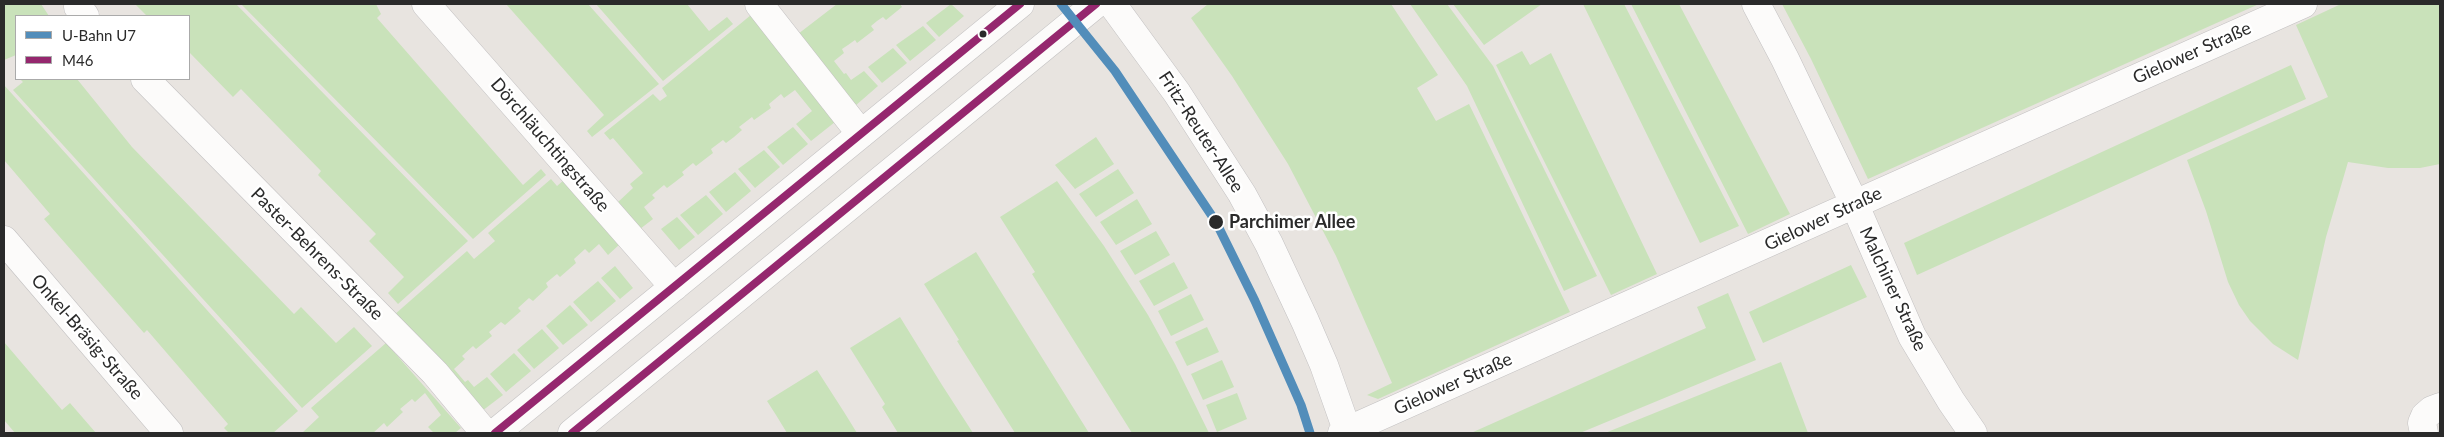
<!DOCTYPE html>
<meta charset="utf-8">
<style>
body{margin:0}
#map{position:relative;width:2444px;height:437px;overflow:hidden;background:#e8e4e0;font-family:Lato,sans-serif}
canvas{display:block}
.frame{position:absolute;inset:0;border:5px solid #2a2a2a;pointer-events:none}
.legend{position:absolute;left:15px;top:15px;width:175px;height:65px;box-sizing:border-box;background:#fff;border:1px solid #aaa;margin:0;padding:6px 9px;list-style:none;font-size:15px;color:#2a2a2a}
.legend li{display:flex;align-items:center;gap:10px;height:25px}
.legend b{width:25px;border:1px solid #aaa}
</style>
<div id="map">
<canvas width="2444" height="437"></canvas>
<div class="frame"></div>
<ul class="legend">
<li><b style="height:6px;background:#528dba"></b>U-Bahn U7</li>
<li><b style="height:6px;background:#95276e"></b>M46</li>
</ul>
</div>
<script>
const c = document.querySelector('canvas').getContext('2d');
c.lineJoin = 'round';
function fill(path, color) {
  c.fillStyle = color;
  c.fill(path, 'evenodd');
}
function toPath(rows) {
  const path = new Path2D();
  for (const r of rows) {
    path.moveTo(r[0], r[1]);
    for (let i = 2; i < r.length; i += 2) path.lineTo(r[i], r[i + 1]);
  }
  return path;
}
function stroke(path, color, width, dash) {
  c.strokeStyle = color;
  c.lineWidth = width;
  c.lineCap = dash ? 'butt' : 'round';
  c.setLineDash(dash || []);
  c.stroke(path);
}
function drawText(font, color, halo, rows, align = 'center') {
  c.font = font + ' Lato,sans-serif';
  c.lineWidth = 5;
  c.setLineDash([]);
  c.textBaseline = 'middle';
  c.strokeStyle = halo;
  c.fillStyle = color;
  for (const [text, x, y, turn = 0] of rows) {
    c.save();
    c.translate(x, y);
    c.rotate((+turn || 0) * Math.PI / 180);
    c.textAlign = isNaN(turn) ? turn : align;
    if (halo) c.strokeText(text, 0, 0);
    c.fillText(text, 0, 0);
    c.restore();
  }
}
const green = toPath([
 [4,4,41,4,49,16,16,16,16,55,4,60],
 [135,4,236,4,468,241,398,304,388,293,404,277,369,241,376,234,318,175,321,171,241,89,233,97,189,52,189,16,147,16],
 [241,4,376,4,381,14,377,18,523,185,541,169,546,175,473,239],
 [506,4,588,4,659,84,592,137,587,131,604,115],
 [596,4,687,4,709,31,727,17,733,24,663,81],
 [837,4,900,4,902,7,886,20,883,17,877,21,871,26,874,30,857,43,855,40,848,45,842,49,844,53,834,61,844,74,846,73,851,80,864,71,878,86,855,106,798,34],
 [951,4,964,16,939,37,926,23],
 [1208,4,1391,4,1438,75,1417,88,1436,121,1469,104,1570,312,1378,399,1367,395,1392,383,1336,256,1288,164,1232,76,1191,18],
 [1410,4,1447,4,1493,66,1597,276,1564,291,1467,86],
 [1453,4,1542,4,1484,45],
 [1583,4,1624,4,1739,226,1700,243],
 [1631,4,1679,4,1790,214,1748,234],
 [1782,4,2259,4,1868,179,1811,59],
 [2341,4,2440,4,2440,164,2420,168,2388,168,2348,162,2326,237,2298,360,2273,344,2250,321,2239,305,2228,282,2206,211,2187,160,2328,97,2296,25],
 [751,15,835,122,811,141,796,124,812,111,795,90,784,98,781,94,769,104,771,108,754,120,752,117,739,127,742,130,734,137,726,143,723,140,711,149,713,153,696,166,693,163,682,172,684,175,675,182,667,188,664,185,652,195,655,198,644,207,653,219,640,229,617,203,633,188,630,184,643,173,613,138,610,140,604,133,653,94,660,101,667,96,662,88],
 [923,26,936,40,910,61,896,45],
 [893,48,907,63,882,83,868,67],
 [1522,51,1530,65,1551,53,1657,274,1611,295,1496,65],
 [2291,65,2306,99,1917,275,1904,243],
 [20,79,77,79,132,147,294,314,301,307,336,343,354,327,372,346,302,408,13,90,23,82],
 [4,85,298,411,273,433,229,433,224,428,228,424,147,330,144,333,44,219,50,214,4,160],
 [793,127,808,144,783,165,767,147],
 [1096,137,1114,164,1075,189,1055,165],
 [764,150,780,167,755,188,738,169],
 [1118,169,1134,193,1096,217,1079,194],
 [735,172,751,191,726,212,709,192],
 [551,179,557,186,564,180,620,244,608,255,599,244,589,253,585,249,574,259,576,263,560,277,557,274,546,283,548,287,533,301,529,298,518,308,521,311,505,325,501,322,489,332,492,336,476,349,473,346,462,356,465,359,454,369,465,382,468,380,474,387,487,377,503,395,482,411,394,315,467,251,474,259,495,241,488,233],
 [1057,181,1104,246,1148,315,1175,364,1209,433,1132,433,1032,274,1035,272,1000,217],
 [706,195,723,214,698,235,680,215],
 [1137,199,1152,224,1116,245,1100,222],
 [677,217,695,237,679,250,661,229],
 [1156,231,1170,255,1135,275,1120,251],
 [976,252,1011,308,1089,433,1015,433,957,341,959,340,924,284],
 [1174,262,1188,288,1154,306,1139,281],
 [1851,265,1867,297,1763,343,1749,312],
 [615,266,633,288,620,299,601,278],
 [598,281,616,301,591,322,573,302],
 [1728,293,1756,360,1580,433,1471,433,1706,328,1697,307],
 [1191,294,1204,320,1171,336,1158,311],
 [570,305,588,325,563,345,546,326],
 [900,317,942,385,973,433,898,433,882,407,885,404,850,348],
 [1207,327,1219,352,1187,366,1175,342],
 [542,329,559,348,534,369,517,350],
 [4,342,62,410,70,403,96,433,15,433,4,420],
 [386,343,461,428,455,433,434,433,428,427,441,415,425,393,415,402,412,399,400,409,403,412,387,427,384,423,373,433,302,433,319,417,311,408],
 [514,353,531,371,506,392,490,374],
 [1222,360,1234,387,1203,400,1191,374],
 [1781,362,1808,433,1605,433],
 [817,370,844,412,857,433,787,433,776,415,767,401],
 [1237,393,1247,419,1217,432,1206,405]
]);
const minor = toPath([
 [426,4,674,287],
 [759,4,861,134],
 [1112,4,1177,93,1242,194,1269,244,1305,321,1324,365,1348,433],
 [1756,4,1785,59,1854,203,1912,336,1951,401,1973,433],
 [78,7,85,16],
 [145,79,435,373,485,433],
 [4,240,169,433],
 [495,433,1020,4],
 [572,433,1096,4],
 [1342,433,2303,4],
 [2424,433,2422,423,2425,416,2432,410,2440,407]
]);
const bus1 = toPath([
 [495,433,1020,4],
 [572,433,1096,4]
]);
const metro1 = toPath([
 [1061,4,1115,71,1216,222,1255,301,1301,405,1310,433]
]);
const markers = [
 [983,34,4.5,"#2a2a2a"],
 [1216,222,8,"#2a2a2a"]
];
const streetNames = [
 ["Gielower Straße",2192,53,-24],
 ["Fritz-Reuter-Allee",1201,132,57],
 ["Dörchläuchtingstraße",550,145,49],
 ["Gielower Straße",1823,219,-25],
 ["Paster-Behrens-Straße",317,254,45],
 ["Malchiner Straße",1893,289,65],
 ["Onkel-Bräsig-Straße",87,337,49],
 ["Gielower Straße",1453,384,-24]
];
const stopNames = [
 ["Parchimer Allee",1229,222]
];
fill(green, '#c9e2ba');
stroke(minor, '#c2c0c1', 29);
stroke(minor, '#fcfbfa', 28);
stroke(bus1, '#95276e', 8);
stroke(metro1, '#528dba', 9);
for (const [x, y, r, color] of markers) {
  const dot = new Path2D();
  dot.arc(x, y, r, 0, 2 * Math.PI);
  c.fillStyle = color;
  c.fill(dot);
  stroke(dot, '#fff', 2);
}
drawText('18px', '#2a2a2a', '#fff', streetNames);
drawText('bold 18px', '#2a2a2a', '#fff', stopNames, 'left');
</script>
